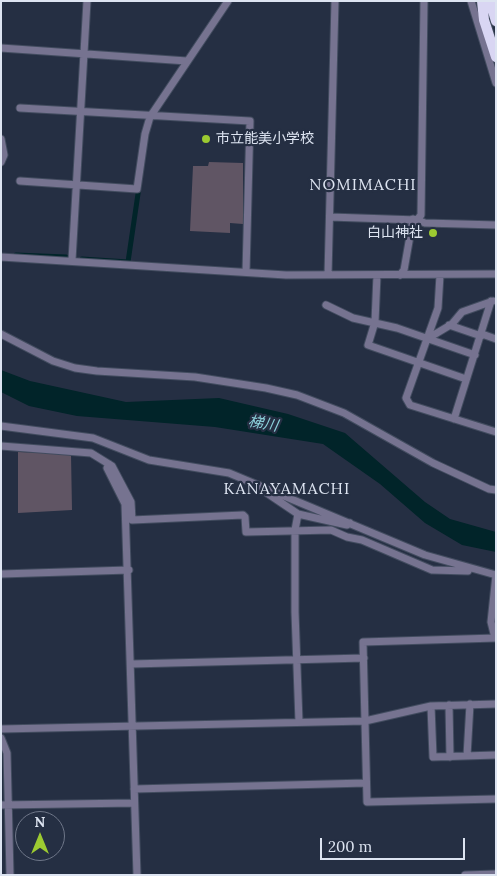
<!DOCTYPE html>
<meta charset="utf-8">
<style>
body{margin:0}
#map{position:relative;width:497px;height:876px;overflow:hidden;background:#252f43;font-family:Lora,serif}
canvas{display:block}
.frame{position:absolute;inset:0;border:2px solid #dde4f1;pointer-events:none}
.north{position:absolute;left:15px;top:811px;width:50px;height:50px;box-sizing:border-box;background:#252f43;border:1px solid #6f7789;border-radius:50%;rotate:0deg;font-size:14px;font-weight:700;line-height:20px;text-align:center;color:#dde4f1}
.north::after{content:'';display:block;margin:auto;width:18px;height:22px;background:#9cca31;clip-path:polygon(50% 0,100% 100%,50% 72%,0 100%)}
.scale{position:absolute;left:320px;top:838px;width:145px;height:22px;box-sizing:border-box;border:2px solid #dde4f1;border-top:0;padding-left:6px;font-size:15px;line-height:18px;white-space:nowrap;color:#dde4f1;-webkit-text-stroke:4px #252f43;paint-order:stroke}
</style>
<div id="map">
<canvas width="497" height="876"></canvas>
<div class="frame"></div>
<div class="north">N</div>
<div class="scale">200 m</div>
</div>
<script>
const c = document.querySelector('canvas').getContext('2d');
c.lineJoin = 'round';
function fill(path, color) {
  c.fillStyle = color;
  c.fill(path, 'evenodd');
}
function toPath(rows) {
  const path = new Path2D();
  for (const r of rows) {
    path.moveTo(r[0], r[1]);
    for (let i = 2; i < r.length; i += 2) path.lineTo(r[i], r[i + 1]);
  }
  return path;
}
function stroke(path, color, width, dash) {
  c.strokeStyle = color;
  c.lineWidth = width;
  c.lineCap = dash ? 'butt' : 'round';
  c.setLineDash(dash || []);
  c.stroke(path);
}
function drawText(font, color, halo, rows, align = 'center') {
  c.font = font + ' Lora,"Noto Sans JP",serif';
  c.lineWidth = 4.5;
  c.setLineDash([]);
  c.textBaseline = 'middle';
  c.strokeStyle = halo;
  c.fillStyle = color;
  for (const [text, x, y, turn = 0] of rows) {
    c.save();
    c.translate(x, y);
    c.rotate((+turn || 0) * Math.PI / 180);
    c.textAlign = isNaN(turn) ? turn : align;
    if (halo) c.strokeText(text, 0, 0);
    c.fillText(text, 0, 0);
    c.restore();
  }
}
const green = toPath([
 [209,162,243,163,243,224,230,223,230,233,190,231,193,166,208,166],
 [18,452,71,454,72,510,18,513]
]);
const water = toPath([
 [1,370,30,381,126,402,219,398,288,414,345,433,425,502,450,519,496,532,496,552,462,545,425,523,380,484,323,444,215,427,77,416,29,406,1,392]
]);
const canal = toPath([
 [16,255,66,257],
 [82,259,128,262,139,187]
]);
const minor = toPath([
 [471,1,496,83],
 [1,48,187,61],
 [20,108,250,121,246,272],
 [1,139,4,155,1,162],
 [20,181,137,189,145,134,150,117,228,1],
 [330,217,417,220,421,215,424,1],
 [417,220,425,223,496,225],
 [1,257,286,275,496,274],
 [72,260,87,1],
 [328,275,335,1],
 [377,275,375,322,368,345,466,379],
 [400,275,404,270,413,219],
 [440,275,438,308,406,398,410,405,496,432],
 [326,305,353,318,397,328,475,355],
 [449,325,481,336],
 [1,334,53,361,75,368,97,371,195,377,266,388,297,395,344,413,433,463,489,489,496,490],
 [482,334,496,339],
 [427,339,452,324,462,312,493,301],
 [454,419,491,301],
 [1,426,93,438,149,460,229,473,425,555,496,575,491,622,495,638],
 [1,446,91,453,112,466,131,502,132,520,243,515,245,517,246,532,331,530,347,537,362,540,432,570,468,571],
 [109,464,107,468,125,504,137,875],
 [258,487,298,514,295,530,295,612,299,722],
 [298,514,347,525,350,523],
 [1,574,129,570],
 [496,638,363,642,367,802,496,799],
 [131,664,364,658],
 [449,705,450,757],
 [431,706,433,757,496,755],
 [1,729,365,721,431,706,496,704],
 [1,738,7,753,10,875],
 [467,756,470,704],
 [134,789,366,783],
 [1,805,134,803],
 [465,875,496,874]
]);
const highway = toPath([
 [482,1,484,20,496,57],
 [490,1,496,21]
]);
const markers = [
 [206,139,5,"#9cca31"],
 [433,233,5,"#9cca31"]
];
const poiNames = [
 ["市立能美小学校",216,139],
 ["白山神社",423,233,"right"]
];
const waterNames = [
 ["梯川",263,424,10]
];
const quarterNames = [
 ["NOMIMACHI",363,185],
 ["KANAYAMACHI",287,489]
];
fill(green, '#605564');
fill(water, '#012429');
stroke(canal, '#012429', 5);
stroke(minor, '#424c5f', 9);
stroke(highway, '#424c5f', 12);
stroke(minor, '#767390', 7);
stroke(highway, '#d9d6f3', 10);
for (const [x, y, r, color] of markers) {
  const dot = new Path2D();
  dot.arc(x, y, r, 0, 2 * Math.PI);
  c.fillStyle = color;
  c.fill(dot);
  stroke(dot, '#252f43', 2);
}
drawText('14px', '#dde4f1', '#252f43', poiNames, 'left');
drawText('italic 15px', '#8dd2dc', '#252f43', waterNames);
c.letterSpacing = '1px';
drawText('16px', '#dde4f1', '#252f43', quarterNames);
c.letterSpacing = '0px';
</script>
